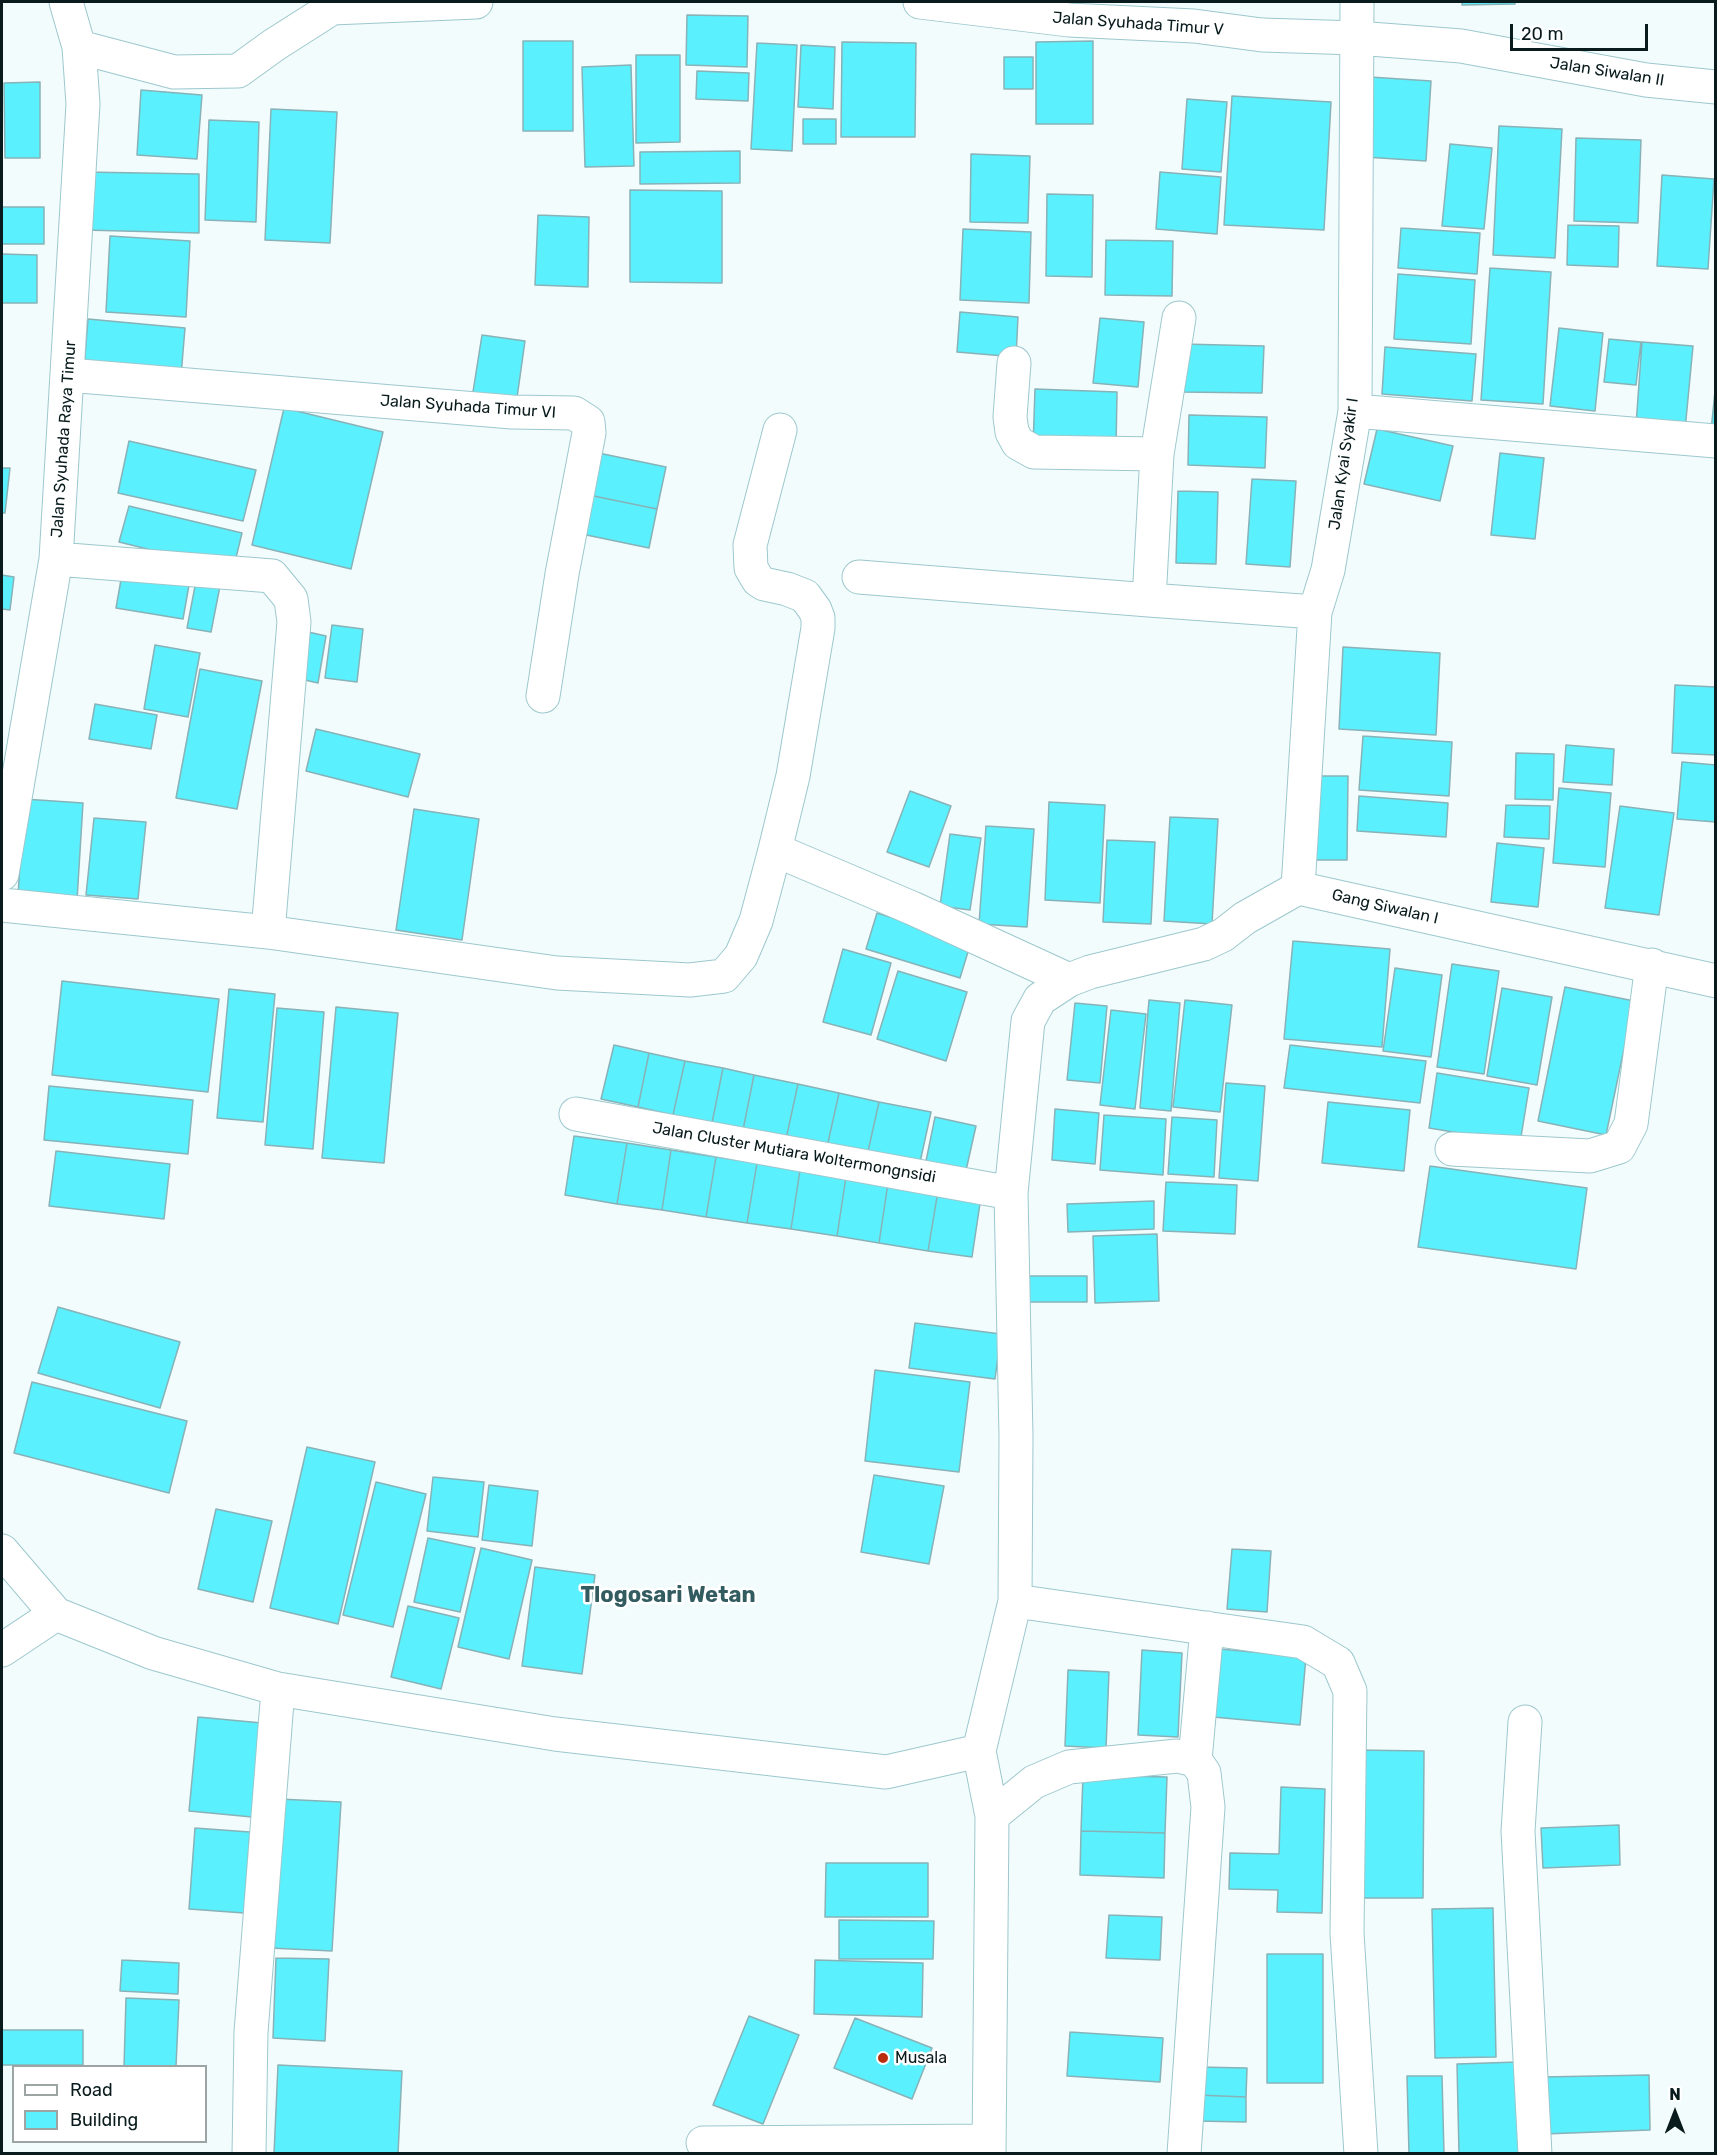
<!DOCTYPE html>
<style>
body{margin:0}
#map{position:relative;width:1717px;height:2155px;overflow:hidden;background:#f3fcfd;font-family:Rubik,sans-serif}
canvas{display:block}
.frame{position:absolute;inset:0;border:3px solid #091b1c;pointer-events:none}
.legend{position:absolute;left:12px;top:2065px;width:195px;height:78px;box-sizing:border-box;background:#fff;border:2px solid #9da4a4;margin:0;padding:8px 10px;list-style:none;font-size:18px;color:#091b1c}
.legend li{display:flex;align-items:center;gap:12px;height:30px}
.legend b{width:30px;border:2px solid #9da4a4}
.north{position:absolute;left:1645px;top:2083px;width:60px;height:60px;-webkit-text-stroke:4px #fff;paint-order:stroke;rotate:0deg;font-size:16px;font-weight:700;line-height:24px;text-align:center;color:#091b1c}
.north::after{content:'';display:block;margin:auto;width:21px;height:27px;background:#091b1c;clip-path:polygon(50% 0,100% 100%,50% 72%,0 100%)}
.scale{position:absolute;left:1510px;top:24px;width:138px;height:27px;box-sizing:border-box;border:3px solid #091b1c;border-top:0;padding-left:8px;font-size:18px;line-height:21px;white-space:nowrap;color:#091b1c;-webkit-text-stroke:4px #fff;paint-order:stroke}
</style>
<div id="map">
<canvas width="1717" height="2155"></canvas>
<div class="frame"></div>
<ul class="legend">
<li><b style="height:8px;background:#fff"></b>Road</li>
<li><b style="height:16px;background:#5bf0fd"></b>Building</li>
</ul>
<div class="north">N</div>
<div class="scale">20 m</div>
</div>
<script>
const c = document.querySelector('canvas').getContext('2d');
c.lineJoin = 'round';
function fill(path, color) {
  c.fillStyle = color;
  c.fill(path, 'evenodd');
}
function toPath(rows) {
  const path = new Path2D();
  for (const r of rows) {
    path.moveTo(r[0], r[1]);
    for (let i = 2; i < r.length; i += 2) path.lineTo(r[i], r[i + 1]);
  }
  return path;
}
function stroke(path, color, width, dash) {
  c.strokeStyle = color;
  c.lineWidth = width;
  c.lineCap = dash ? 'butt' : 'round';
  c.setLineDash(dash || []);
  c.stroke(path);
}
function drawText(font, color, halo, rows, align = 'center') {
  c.font = font + ' Rubik,sans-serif';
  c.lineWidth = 5;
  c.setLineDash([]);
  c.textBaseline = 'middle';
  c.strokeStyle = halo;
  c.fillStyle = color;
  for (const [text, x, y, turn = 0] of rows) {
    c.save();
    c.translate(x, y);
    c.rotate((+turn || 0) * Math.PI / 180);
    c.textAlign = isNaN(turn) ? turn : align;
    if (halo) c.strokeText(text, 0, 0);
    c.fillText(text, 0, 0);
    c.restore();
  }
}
const building = toPath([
 [1462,2,1515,2,1515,4,1462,5,1462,2],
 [687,15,748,16,747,67,686,65,687,15],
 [523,41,573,41,573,131,523,131,523,41],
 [1093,41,1093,124,1036,124,1036,42,1093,41],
 [842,42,916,43,915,137,841,137,842,42],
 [757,43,797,45,792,151,751,149,757,43],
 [801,45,835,47,833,109,798,107,801,45],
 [636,55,680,55,680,142,636,143,636,55],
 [1004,57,1033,57,1033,89,1004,89,1004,57],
 [631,65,634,166,585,167,582,67,631,65],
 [697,71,749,73,748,101,696,99,697,71],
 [1370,77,1431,81,1426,161,1365,157,1370,77],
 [40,82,40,158,5,158,4,83,40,82],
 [141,90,202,95,197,159,137,155,141,90],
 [1232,96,1331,102,1324,230,1224,225,1232,96],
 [1187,99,1227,102,1221,172,1182,169,1187,99],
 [271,109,337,112,330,243,265,240,271,109],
 [803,119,836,119,836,144,803,144,803,119],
 [209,120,259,122,256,222,205,220,209,120],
 [1499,126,1562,129,1555,258,1493,255,1499,126],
 [1576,138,1641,140,1638,223,1574,221,1576,138],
 [1450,144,1492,148,1484,229,1442,226,1450,144],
 [740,151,740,183,640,184,640,152,740,151],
 [971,154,1030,156,1028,223,970,222,971,154],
 [85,172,199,174,199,233,84,230,85,172],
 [1160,172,1221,177,1217,234,1156,229,1160,172],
 [1662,175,1714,179,1708,269,1657,266,1662,175],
 [630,190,722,191,722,283,630,282,630,190],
 [1047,194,1093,195,1092,277,1046,276,1047,194],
 [2,207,44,207,44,244,2,244,2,207],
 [538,215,589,217,588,287,535,285,538,215],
 [1568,225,1619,226,1618,267,1567,265,1568,225],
 [1401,228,1480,233,1477,274,1398,268,1401,228],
 [963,229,1031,232,1029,303,960,300,963,229],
 [110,236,190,241,186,317,106,312,110,236],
 [1106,240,1173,241,1172,296,1105,295,1106,240],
 [2,254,37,255,37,303,2,303,2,254],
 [1490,268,1551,272,1543,404,1481,400,1490,268],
 [1398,274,1475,280,1471,344,1394,339,1398,274],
 [960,312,1018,317,1016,357,957,352,960,312],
 [1100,318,1144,322,1138,387,1093,383,1100,318],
 [88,319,185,328,181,376,84,368,88,319],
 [1559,328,1603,333,1595,411,1550,406,1559,328],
 [482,335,525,341,516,405,472,398,482,335],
 [1609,339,1641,342,1636,385,1604,382,1609,339],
 [1642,342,1693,346,1685,430,1636,425,1642,342],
 [1182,344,1264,346,1262,393,1181,392,1182,344],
 [1385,347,1476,354,1472,401,1382,394,1385,347],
 [1716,381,1716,432,1711,431,1716,381],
 [1035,389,1117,392,1116,449,1033,447,1035,389],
 [284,408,383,432,351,569,252,545,284,408],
 [1189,415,1267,417,1265,468,1188,465,1189,415],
 [1377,429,1453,446,1440,501,1364,484,1377,429],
 [129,441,256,470,243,521,118,493,129,441],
 [589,451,666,467,657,509,579,493,589,451],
 [1500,453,1544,458,1535,539,1491,535,1500,453],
 [2,468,10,468,5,513,2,513,2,468],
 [1252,479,1296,481,1290,567,1246,564,1252,479],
 [1178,491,1218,492,1216,564,1176,563,1178,491],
 [579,493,657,509,649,548,572,532,579,493],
 [129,506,242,533,233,570,119,542,129,506],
 [122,574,189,585,183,619,116,608,122,574],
 [2,575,14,577,10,610,2,609,2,575],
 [196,581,220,586,211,632,187,628,196,581],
 [332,625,363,629,357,682,325,678,332,625],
 [304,631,326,636,318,683,296,678,304,631],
 [155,645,200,653,188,717,144,709,155,645],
 [1343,647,1440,653,1436,735,1339,729,1343,647],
 [200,669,262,681,237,809,176,798,200,669],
 [1675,685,1716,687,1716,755,1672,753,1675,685],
 [95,704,157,715,151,749,89,739,95,704],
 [316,729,420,754,408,797,306,771,316,729],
 [1363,736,1452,742,1449,796,1359,790,1363,736],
 [1566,745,1614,749,1612,785,1563,782,1566,745],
 [1516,753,1554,754,1553,800,1515,799,1516,753],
 [1682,762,1716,765,1716,822,1677,819,1682,762],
 [1309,776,1348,776,1347,860,1308,860,1309,776],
 [1559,788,1611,793,1605,867,1553,863,1559,788],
 [910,791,951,806,929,867,887,852,910,791],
 [1359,796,1448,803,1446,837,1357,831,1359,796],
 [24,799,83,803,77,900,18,896,24,799],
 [1049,802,1105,805,1100,903,1045,900,1049,802],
 [1506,805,1550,806,1549,839,1504,837,1506,805],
 [1620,806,1674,813,1659,915,1605,908,1620,806],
 [414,809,479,819,462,940,396,930,414,809],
 [1170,817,1218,819,1212,924,1164,921,1170,817],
 [94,818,146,822,138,899,86,895,94,818],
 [986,826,1034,829,1027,927,979,924,986,826],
 [950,834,981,838,970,910,940,906,950,834],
 [1107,840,1155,842,1151,924,1103,922,1107,840],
 [1497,843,1544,848,1538,907,1491,902,1497,843],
 [877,913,971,942,960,978,866,949,877,913],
 [1293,941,1390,949,1382,1047,1284,1039,1293,941],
 [843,949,891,963,871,1035,823,1022,843,949],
 [1452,964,1499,971,1484,1074,1437,1067,1452,964],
 [1395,968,1442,975,1431,1057,1383,1051,1395,968],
 [898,971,967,992,946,1061,877,1039,898,971],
 [62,981,219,999,208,1092,52,1075,62,981],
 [1565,987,1634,1001,1606,1135,1538,1121,1565,987],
 [1502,988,1552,997,1537,1085,1487,1076,1502,988],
 [229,989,275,994,263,1122,217,1118,229,989],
 [1149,1000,1180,1003,1171,1111,1140,1108,1149,1000],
 [1185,1000,1232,1005,1220,1112,1173,1107,1185,1000],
 [1075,1003,1107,1006,1100,1083,1067,1080,1075,1003],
 [336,1007,398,1013,384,1163,322,1158,336,1007],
 [277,1008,324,1012,313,1149,265,1145,277,1008],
 [1111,1010,1146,1014,1135,1109,1100,1105,1111,1010],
 [614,1045,649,1053,638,1107,601,1099,614,1045],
 [1290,1045,1426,1061,1420,1103,1284,1088,1290,1045],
 [649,1053,685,1061,673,1115,638,1107,649,1053],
 [685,1061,723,1068,712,1123,673,1115,685,1061],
 [723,1068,754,1075,743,1130,712,1123,723,1068],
 [1437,1073,1529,1088,1520,1143,1429,1128,1437,1073],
 [754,1075,798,1084,786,1139,743,1130,754,1075],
 [1226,1083,1265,1086,1258,1181,1219,1178,1226,1083],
 [798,1084,839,1093,827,1147,786,1139,798,1084],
 [49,1086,193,1100,188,1154,44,1140,49,1086],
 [839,1093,879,1102,867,1156,827,1147,839,1093],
 [879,1102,931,1112,919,1167,867,1156,879,1102],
 [1328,1102,1410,1110,1404,1171,1322,1163,1328,1102],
 [1055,1109,1099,1113,1095,1164,1052,1160,1055,1109],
 [1104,1115,1166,1119,1163,1175,1100,1170,1104,1115],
 [935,1117,976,1126,965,1175,925,1166,935,1117],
 [1172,1117,1217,1120,1214,1177,1168,1174,1172,1117],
 [574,1136,627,1143,617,1204,565,1195,574,1136],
 [627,1143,671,1150,662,1210,617,1204,627,1143],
 [671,1150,716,1157,706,1217,662,1210,671,1150],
 [56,1151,170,1164,164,1219,49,1206,56,1151],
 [716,1157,757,1163,747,1223,706,1217,716,1157],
 [757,1163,800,1170,791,1229,747,1223,757,1163],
 [1430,1166,1587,1188,1576,1269,1418,1247,1430,1166],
 [800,1170,846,1177,837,1236,791,1229,800,1170],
 [846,1177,888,1183,879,1243,837,1236,846,1177],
 [1166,1182,1237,1185,1235,1234,1163,1231,1166,1182],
 [888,1183,938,1191,928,1251,879,1243,888,1183],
 [938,1191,981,1197,972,1257,928,1251,938,1191],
 [1154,1201,1154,1229,1068,1232,1067,1204,1154,1201],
 [1157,1234,1159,1301,1095,1303,1093,1236,1157,1234],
 [1026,1276,1087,1276,1087,1302,1026,1302,1026,1276],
 [58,1307,180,1342,160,1408,38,1373,58,1307],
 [915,1323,1001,1334,995,1379,909,1368,915,1323],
 [875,1370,970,1382,959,1472,865,1461,875,1370],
 [32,1382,187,1421,169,1493,14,1453,32,1382],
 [307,1447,375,1462,338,1624,270,1608,307,1447],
 [874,1475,944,1486,929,1564,861,1552,874,1475],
 [433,1477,484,1482,478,1537,427,1531,433,1477],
 [376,1482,426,1494,393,1627,343,1615,376,1482],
 [489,1485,538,1491,532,1546,482,1540,489,1485],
 [216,1509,272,1521,253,1602,198,1589,216,1509],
 [428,1538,475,1548,460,1612,414,1602,428,1538],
 [481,1548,532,1560,509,1659,458,1647,481,1548],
 [1232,1549,1271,1551,1267,1612,1227,1609,1232,1549],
 [535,1567,595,1575,582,1674,522,1666,535,1567],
 [408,1606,459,1618,441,1689,391,1677,408,1606],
 [1209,1648,1306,1657,1300,1725,1202,1716,1209,1648],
 [1142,1650,1182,1653,1178,1737,1138,1735,1142,1650],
 [1068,1670,1109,1672,1106,1748,1065,1746,1068,1670],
 [198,1717,262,1723,252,1817,189,1811,198,1717],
 [1356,1750,1424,1751,1423,1898,1355,1898,1356,1750],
 [1083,1775,1167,1777,1165,1833,1081,1831,1083,1775],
 [1281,1787,1325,1789,1322,1913,1277,1912,1278,1890,1229,1889,1230,1853,1279,1854,1281,1787],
 [279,1799,341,1802,332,1951,270,1948,279,1799],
 [1619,1825,1620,1865,1543,1868,1541,1828,1619,1825],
 [195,1828,250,1832,244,1913,189,1909,195,1828],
 [1081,1831,1165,1833,1164,1878,1080,1875,1081,1831],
 [826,1863,928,1863,928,1917,825,1917,826,1863],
 [1493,1908,1496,2057,1435,2058,1432,1909,1493,1908],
 [1109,1915,1162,1917,1160,1960,1106,1958,1109,1915],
 [839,1920,934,1921,933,1959,839,1959,839,1920],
 [1267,1954,1323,1954,1323,2083,1267,2083,1267,1954],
 [276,1958,329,1959,325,2041,273,2038,276,1958],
 [122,1960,179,1963,178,1994,120,1991,122,1960],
 [815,1960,923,1963,922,2017,814,2014,815,1960],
 [126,1998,179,2000,176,2066,124,2066,126,1998],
 [749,2016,799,2035,763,2124,713,2105,749,2016],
 [855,2018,932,2048,912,2099,834,2068,855,2018],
 [2,2030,83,2030,83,2065,2,2065,2,2030],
 [1070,2032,1163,2038,1160,2082,1067,2076,1070,2032],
 [1518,2062,1519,2154,1459,2154,1457,2064,1518,2062],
 [278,2065,402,2071,398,2154,274,2154,278,2065],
 [1198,2067,1247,2068,1246,2097,1197,2095,1198,2067],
 [1649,2075,1650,2130,1544,2134,1542,2077,1649,2075],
 [1407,2076,1442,2076,1444,2154,1409,2154,1407,2076],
 [1197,2095,1246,2097,1246,2122,1196,2121,1197,2095]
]);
const street = toPath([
 [920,2,1069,20,1194,26,1262,35,1357,38,1461,46,1646,80,1716,87],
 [79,47,174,72,238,71,274,45,332,8,476,2],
 [1179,318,1157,454,1149,600,1315,612],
 [1014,363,1010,417,1012,432,1018,443,1034,452,1157,454],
 [68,375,512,412,574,413,588,422,589,433,562,574,543,696],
 [1355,411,1716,441],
 [780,430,750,545,751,568,758,580,764,584,787,589,805,596,815,610,818,618,818,628,793,776,775,850,912,908,1069,980],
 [56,559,272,576,291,599,294,622,268,932],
 [859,577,1149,600],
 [2,874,56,559,83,104,79,47,66,2],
 [1298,888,1315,612,1328,570,1355,411,1357,2],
 [2,905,268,932,557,973,690,980,724,976,741,956,756,921,775,850],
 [576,1114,1011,1193],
 [1452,1149,1590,1156,1619,1147,1631,1124,1652,965],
 [2,1551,56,1614,153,1653,278,1689,555,1734,886,1772,979,1751,1015,1601,1016,1437,1011,1193,1028,1021,1040,999,1069,980,1090,972,1204,944,1223,935,1245,918,1298,888,1716,981],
 [1015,1601,1303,1642,1338,1663,1350,1691,1347,1933,1361,2154],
 [2,1650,56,1614],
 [1525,1722,1518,1831,1535,2154],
 [979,1751,992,1816,989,2154],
 [1195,1760,1207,1628],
 [992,1816,1034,1782,1069,1767,1177,1756,1195,1760,1204,1773,1208,1807,1184,2154],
 [703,2143,989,2141],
 [249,2154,251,2032,278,1689]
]);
const markers = [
 [883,2058,6,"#b92e0e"]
];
const streetNames = [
 ["Jalan Syuhada Timur V",1138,24,4],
 ["Jalan Siwalan II",1607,72,9],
 ["Jalan Syuhada Timur VI",468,407,4],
 ["Jalan Syuhada Raya Timur",64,439,-86],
 ["Jalan Kyai Syakir I",1344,464,-82],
 ["Gang Siwalan I",1385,907,13],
 ["Jalan Cluster Mutiara Woltermongnsidi",794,1153,10]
];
const poiNames = [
 ["Musala",895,2058]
];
const districtNames = [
 ["Tlogosari Wetan",668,1596]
];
fill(building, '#5bf0fd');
stroke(building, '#87b2b7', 1.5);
stroke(street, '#9cc8cd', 35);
stroke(street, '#fff', 33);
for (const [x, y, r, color] of markers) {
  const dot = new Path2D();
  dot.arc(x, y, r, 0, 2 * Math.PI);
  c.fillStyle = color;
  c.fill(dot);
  stroke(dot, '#fff', 2);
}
drawText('16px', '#091b1c', '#fff', streetNames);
drawText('16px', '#091b1c', '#fff', poiNames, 'left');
drawText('bold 22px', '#335c60', '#fff', districtNames);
</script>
